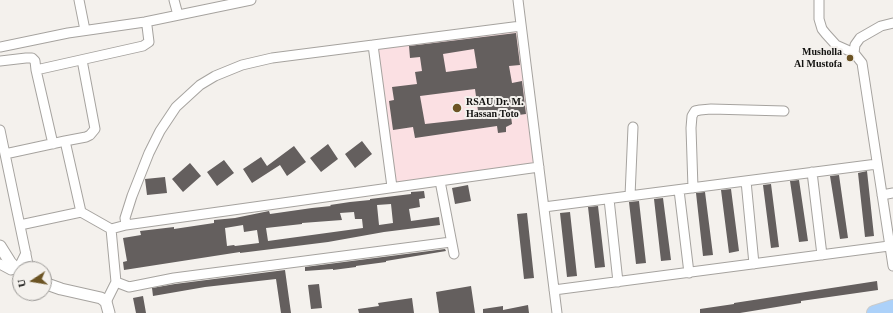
<!DOCTYPE html>
<style>
body{margin:0}
#map{position:relative;width:893px;height:313px;overflow:hidden;background:#f4f1ed;font-family:Georgia,serif}
canvas{display:block}
.north{position:absolute;left:12px;top:261px;width:40px;height:40px;box-sizing:border-box;background:#f4f1ed;border:1px solid #9a9895;border-radius:50%;rotate:258deg;font-size:11px;font-weight:700;line-height:16px;text-align:center;color:#121210}
.north::after{content:'';display:block;margin:auto;width:14px;height:18px;background:#6c5424;clip-path:polygon(50% 0,100% 100%,50% 72%,0 100%)}
</style>
<div id="map">
<canvas width="893" height="313"></canvas>
<div class="north">U</div>
</div>
<script>
const c = document.querySelector('canvas').getContext('2d');
c.lineJoin = 'round';
function fill(path, color) {
  c.fillStyle = color;
  c.fill(path, 'evenodd');
}
function toPath(rows) {
  const path = new Path2D();
  for (const r of rows) {
    path.moveTo(r[0], r[1]);
    for (let i = 2; i < r.length; i += 2) path.lineTo(r[i], r[i + 1]);
  }
  return path;
}
function stroke(path, color, width, dash) {
  c.strokeStyle = color;
  c.lineWidth = width;
  c.lineCap = dash ? 'butt' : 'round';
  c.setLineDash(dash || []);
  c.stroke(path);
}
function drawText(font, color, halo, rows, align = 'center') {
  c.font = font + ' Georgia,serif';
  c.lineWidth = 4;
  c.setLineDash([]);
  c.textBaseline = 'middle';
  c.strokeStyle = halo;
  c.fillStyle = color;
  for (const [text, x, y, turn = 0] of rows) {
    c.save();
    c.translate(x, y);
    c.rotate((+turn || 0) * Math.PI / 180);
    c.textAlign = isNaN(turn) ? turn : align;
    if (halo) c.strokeText(text, 0, 0);
    c.fillText(text, 0, 0);
    c.restore();
  }
}
const medical = toPath([
 [520,26,537,166,396,184,377,49]
]);
const building = toPath([
 [516,33,520,65,509,66,512,83,522,81,526,114,511,116,512,124,506,127,506,132,498,133,497,126,415,138,413,127,393,130,389,101,394,100,392,87,417,84,415,72,422,71,420,57,410,58,409,46],
 [474,49,477,68,446,72,443,54],
 [475,89,479,118,425,124,420,96],
 [362,141,372,154,355,168,345,154],
 [328,144,338,159,321,172,310,158],
 [294,146,306,162,287,176,280,165,252,183,243,169,261,157,267,166],
 [224,160,234,173,217,186,207,172],
 [190,163,201,176,183,192,172,179],
 [867,171,874,236,865,237,858,173],
 [839,175,848,238,840,239,830,176],
 [165,177,167,193,147,195,145,179],
 [799,180,808,241,799,242,790,181],
 [771,184,779,247,771,248,763,185],
 [468,185,471,201,455,204,452,188],
 [731,189,739,251,729,253,721,190],
 [424,191,425,198,419,199,420,207,409,209,411,221,439,217,440,225,384,232,328,242,240,253,240,252,124,270,123,262,127,261,123,238,141,235,140,231,174,227,174,229,214,223,214,220,235,218,269,211,270,214,312,208,331,206,330,205,350,202,370,200,370,199,411,194,411,192],
 [391,204,393,223,379,225,377,205],
 [354,212,355,219,362,219,363,228,268,241,266,228,302,224,302,223,342,220,340,213],
 [243,225,244,232,257,230,259,243,235,246,234,245,227,246,225,228],
 [705,192,713,255,703,256,696,193],
 [663,198,671,260,661,261,654,199],
 [639,201,646,263,636,264,629,202],
 [598,206,605,267,595,268,588,207],
 [570,212,577,276,567,277,560,213],
 [527,213,534,278,524,279,517,214],
 [445,249,446,251,386,261,386,262,356,266,356,267,333,270,333,269,305,271,305,267],
 [285,270,291,313,281,313,276,279,205,287,153,296,152,288,175,284],
 [877,281,878,290,801,301,801,303,740,313,700,313,700,309,734,304,734,303],
 [319,284,322,308,311,309,308,285],
 [471,286,475,313,439,313,436,292],
 [143,296,146,313,136,313,133,298],
 [412,298,414,313,359,313,358,309,379,306,378,303],
 [528,305,529,313,483,313,483,309,503,306,503,310]
]);
const minor = toPath([
 [79,0,85,30],
 [174,0,178,15],
 [518,0,557,313],
 [819,0,819,19,822,29,826,34,836,45,854,53,862,63,893,266],
 [373,45,392,187],
 [0,47,68,33,145,22,251,0],
 [854,53,855,45,860,38,881,26,893,23],
 [0,61,26,58,32,58,35,61,36,70],
 [0,130,29,269],
 [65,141,86,137,90,135,95,129,82,60],
 [53,144,36,70,143,46,149,42,147,26],
 [5,154,65,141,81,212],
 [812,172,822,255],
 [440,181,454,254],
 [746,181,754,264],
 [693,188,691,128,692,116,695,111,700,110,711,109,784,111],
 [679,190,689,273],
 [882,195,893,193],
 [630,196,633,127],
 [609,199,618,282],
 [544,207,877,164],
 [20,225,81,212,111,229,126,225,539,167],
 [126,225,125,218,132,196,149,153,160,131,176,107,200,85,215,76,242,65,272,58,521,26],
 [111,229,116,282,129,287,174,278,451,242],
 [0,264,11,270,15,269,20,265,26,253],
 [554,290,889,246],
 [106,302,116,282]
]);
const tertiary = toPath([
 [0,246,10,262,20,273],
 [44,283,61,289,101,298,106,302,109,313]
]);
const primary = toPath([
 [874,313,893,307]
]);
const markers = [
 [850,58,4,"#6c5424"],
 [457,108,5,"#6c5424"]
];
const poiNames = [
 ["Musholla",842,52],
 ["Al Mustofa",842,64],
 ["RSAU Dr. M.",466,102,"left"],
 ["Hassan Toto",466,114,"left"]
];
fill(medical, '#fbe0e3');
fill(building, '#645f5e');
stroke(minor, '#a6a39f', 11);
stroke(tertiary, '#a6a39f', 13);
stroke(primary, '#cbcbca', 16);
stroke(minor, '#fff', 9);
stroke(tertiary, '#fff', 11);
stroke(primary, '#acd1f9', 14);
for (const [x, y, r, color] of markers) {
  const dot = new Path2D();
  dot.arc(x, y, r, 0, 2 * Math.PI);
  c.fillStyle = color;
  c.fill(dot);
  stroke(dot, '#f4f1ed', 1.5);
}
drawText('bold 10px', '#121210', '#f4f1ed', poiNames, 'right');
</script>
